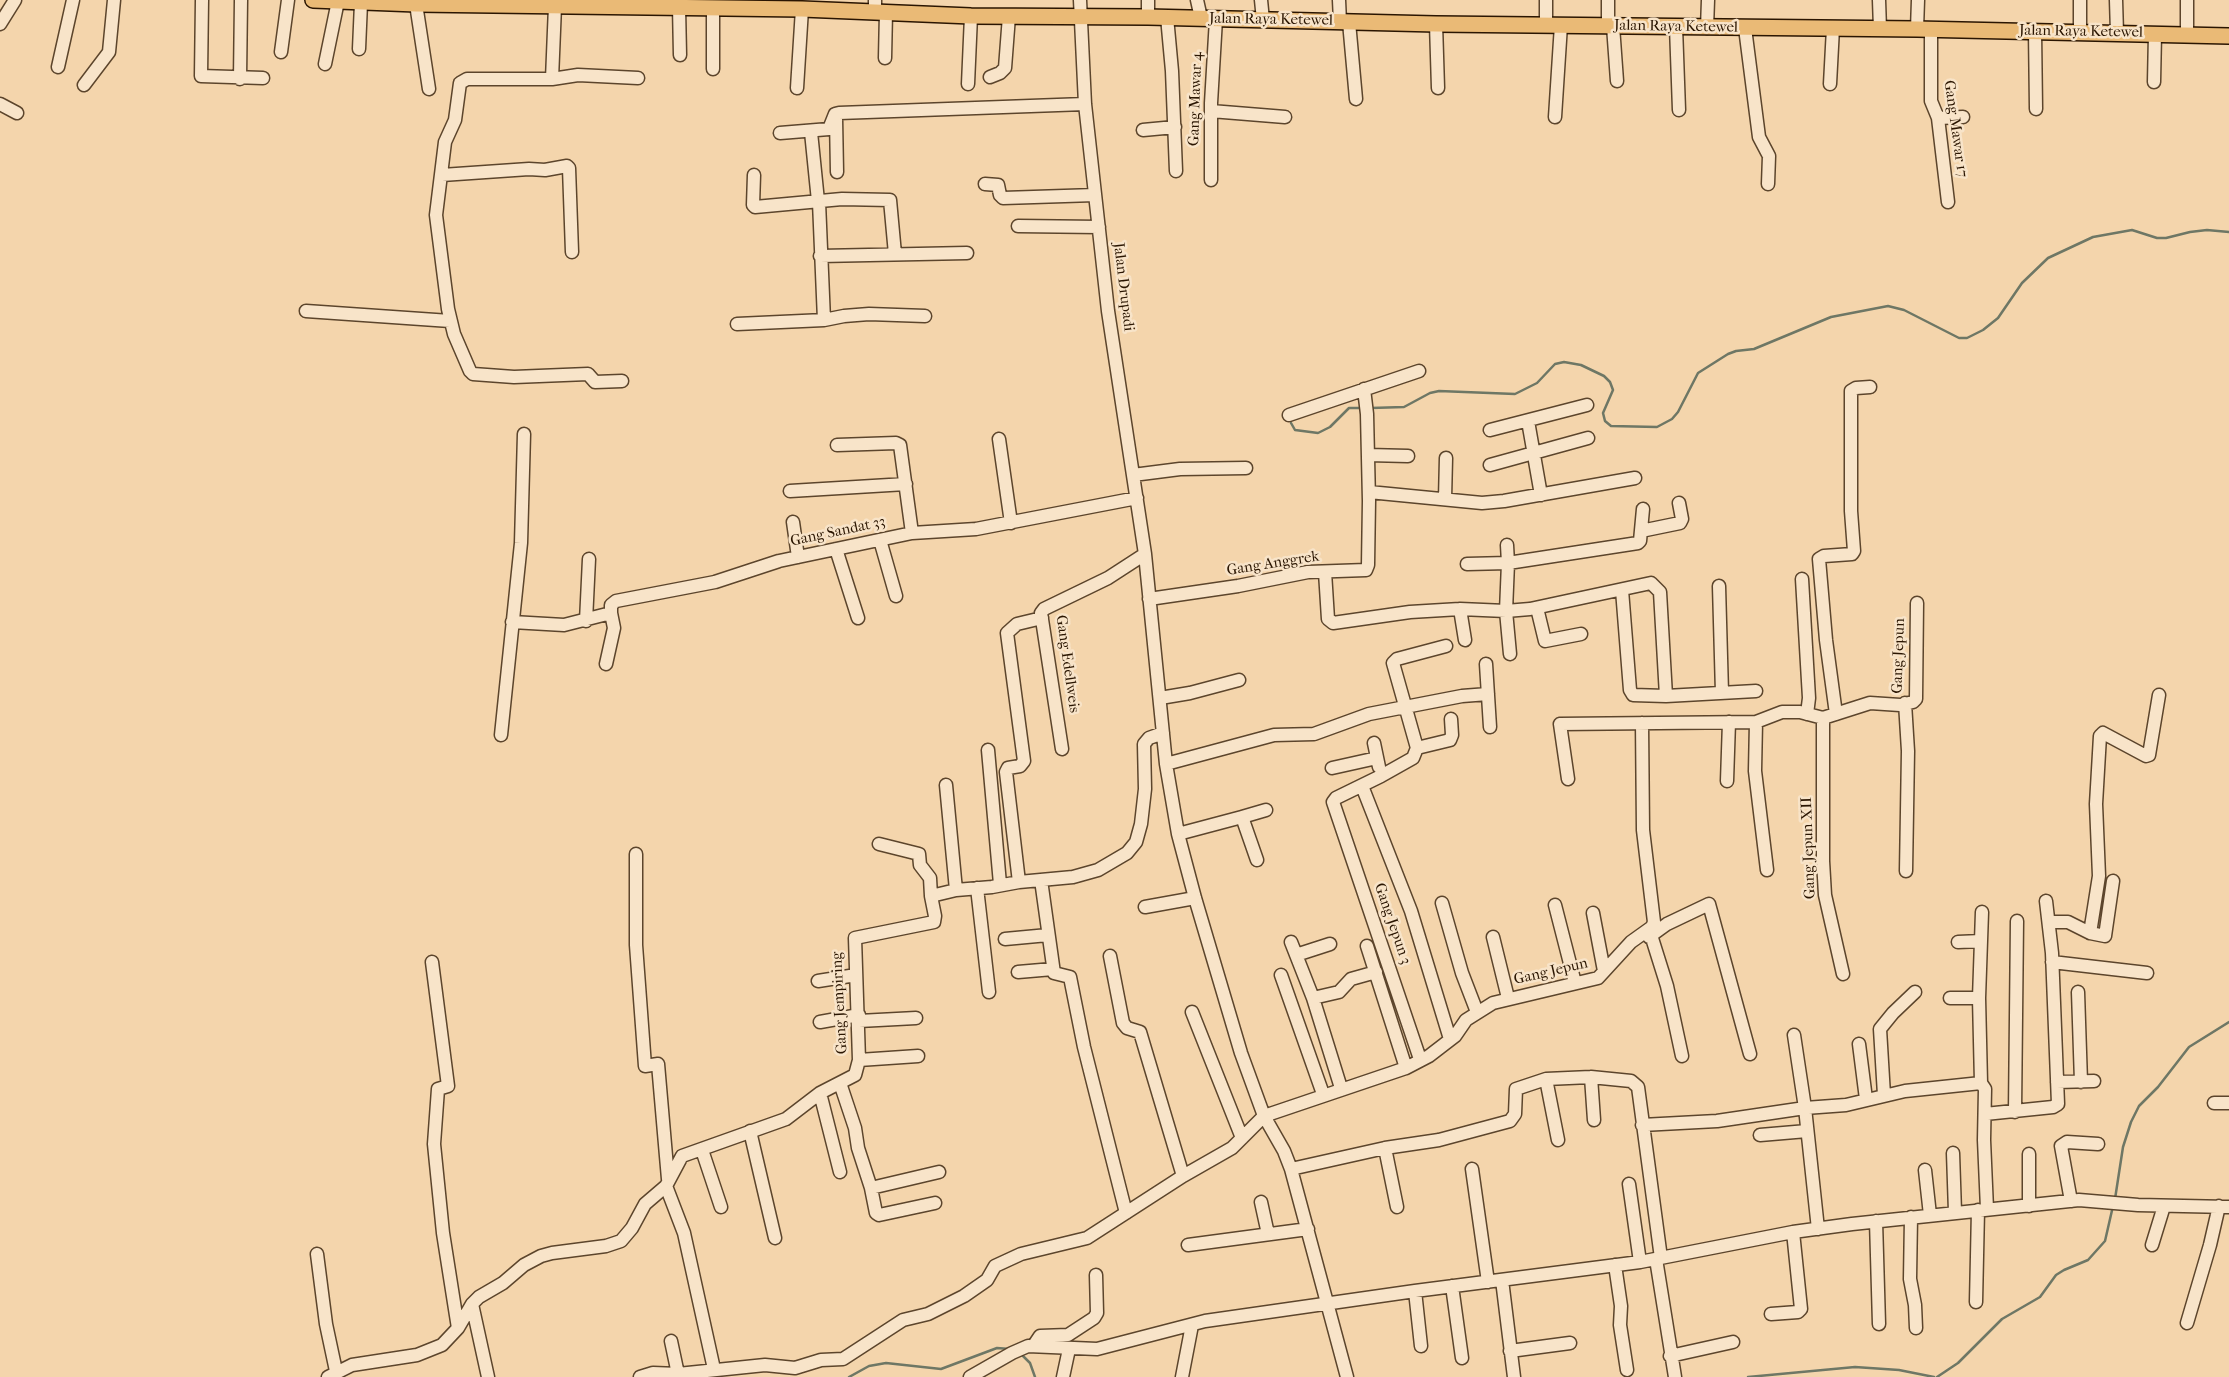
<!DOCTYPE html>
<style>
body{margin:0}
canvas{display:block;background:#f4d5ac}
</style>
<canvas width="2229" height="1377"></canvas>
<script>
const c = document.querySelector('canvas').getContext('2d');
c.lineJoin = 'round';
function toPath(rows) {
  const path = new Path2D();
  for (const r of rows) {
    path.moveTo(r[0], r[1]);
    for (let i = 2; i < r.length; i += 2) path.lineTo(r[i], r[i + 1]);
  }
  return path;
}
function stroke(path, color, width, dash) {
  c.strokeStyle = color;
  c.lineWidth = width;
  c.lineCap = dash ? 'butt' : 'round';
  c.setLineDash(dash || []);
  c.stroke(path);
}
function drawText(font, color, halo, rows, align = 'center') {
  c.font = font + ' "IM FELL French Canon",serif';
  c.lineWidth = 5;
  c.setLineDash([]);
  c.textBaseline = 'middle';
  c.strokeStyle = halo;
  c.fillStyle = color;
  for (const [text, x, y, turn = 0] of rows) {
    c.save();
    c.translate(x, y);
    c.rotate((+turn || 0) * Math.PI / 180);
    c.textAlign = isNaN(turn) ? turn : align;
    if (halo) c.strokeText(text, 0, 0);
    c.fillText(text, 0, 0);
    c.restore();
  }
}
const stream = toPath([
 [1371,408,1404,407,1430,393,1439,391,1515,394,1537,383,1555,364,1564,362,1581,365,1604,376,1610,382,1613,390,1603,413,1605,421,1611,426,1657,427,1672,419,1678,412,1698,373,1728,354,1736,351,1754,349,1831,317,1888,306,1904,310,1959,338,1967,338,1983,330,1998,318,2022,283,2048,258,2093,237,2132,230,2157,238,2166,238,2190,232,2207,230,2229,232],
 [1291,423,1295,430,1318,433,1330,427,1349,408,1363,408],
 [2115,1199,2123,1147,2131,1122,2139,1106,2158,1087,2189,1047,2229,1022],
 [1021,1354,1030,1363,1035,1377],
 [849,1377,869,1366,886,1363,941,1369,997,1348,1010,1349],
 [1748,1377,1855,1367,1899,1370,1934,1377],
 [1937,1377,1958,1363,2002,1319,2040,1297,2056,1275,2064,1270,2088,1260,2105,1241,2113,1206]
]);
const minor = toPath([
 [202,0,201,76,263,78],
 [1080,0,1085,104,1108,311,1145,554,1166,764,1178,834,1195,898,1241,1053,1264,1116,1284,1151,1291,1169,1347,1377],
 [1197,0,1201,18],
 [1261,0,1263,20],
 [1339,0,1340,22],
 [1879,0,1880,29],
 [2116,0,2117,33],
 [2187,0,2187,35],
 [416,4,429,89],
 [679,7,680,55],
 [875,12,875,0],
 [1148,17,1148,0],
 [1167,17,1172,71,1176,171],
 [1349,22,1356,99],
 [0,24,15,0],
 [1436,24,1438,88],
 [1546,25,1546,0],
 [1608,26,1608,0],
 [1613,26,1617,81],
 [1676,27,1679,110],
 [1707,28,1708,0],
 [1745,28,1759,137,1769,156,1768,184],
 [1917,29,1918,0],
 [1931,29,1931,101,1938,118,1948,202],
 [2035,31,2036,109],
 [2080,32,2080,0],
 [359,49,361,3],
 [281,52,288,0],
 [885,58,886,12],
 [325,64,338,1],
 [58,67,73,0],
 [713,69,713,8],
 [990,77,1000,73,1005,68,1009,16],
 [240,79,241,0],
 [552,79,555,6],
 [2154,82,2155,34],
 [968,84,971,16],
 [1830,84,1833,28],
 [84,85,109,52,114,0],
 [797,88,802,9],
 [0,104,17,113],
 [1211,111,1285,117],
 [1555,117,1561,25],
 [836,118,837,172],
 [1938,118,1963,117],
 [1143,130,1175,127],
 [811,132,818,201],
 [780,133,829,129,835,114,839,113,1085,104],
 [442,175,529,169,545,170,567,166,569,168,572,252],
 [754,175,753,205,755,207,842,199,890,200,895,254],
 [1211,180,1211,103,1216,19],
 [985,184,998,185,1000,195,1003,198,1095,195],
 [819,202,824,320],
 [1018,226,1099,227],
 [820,256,967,253],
 [306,311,450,321],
 [737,324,824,320,844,316,869,314,925,316],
 [622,381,595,382,588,374,514,377,473,374,470,371,454,334,448,309,436,215,445,142,455,120,460,83,467,79,552,79,578,75,638,78],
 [1289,415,1419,371],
 [1528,421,1541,495],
 [1490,430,1587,405],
 [999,439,1011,523],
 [837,445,896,443,900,445,912,533],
 [1368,455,1408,456],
 [1490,465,1588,438],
 [1133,475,1180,469,1246,468],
 [790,491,906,484],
 [1369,492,1482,503,1504,501,1635,478],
 [1445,499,1446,458],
 [793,522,798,557],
 [1641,531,1680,523,1682,519,1679,503],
 [880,540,896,596],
 [1507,545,1508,563,1506,611,1510,654],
 [836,549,858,618],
 [1467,564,1508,563,1638,543,1640,541,1643,509],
 [1325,572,1328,619,1333,623,1410,612,1460,609,1506,611,1530,609,1651,583,1660,592,1666,696],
 [1802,579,1809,698,1807,714],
 [1719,586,1722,693],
 [1622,590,1630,690,1633,695,1666,696,1756,691],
 [1149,599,1238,586,1308,572,1366,570,1368,565,1369,501,1367,414,1364,389],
 [1537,608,1545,641,1581,634],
 [1460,609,1465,640],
 [586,621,589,559],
 [512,622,564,625,611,613],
 [606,664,614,628,611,613,611,605,616,601,715,582,779,561,912,533,976,529,1137,498],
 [1486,664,1490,727],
 [1160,698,1190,693,1239,680],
 [1905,703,1908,751,1906,871],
 [1836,714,1826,640,1819,559,1824,556,1852,554,1854,551,1851,511,1851,391,1856,388,1870,387],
 [1823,718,1823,861,1825,895,1843,974],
 [1756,722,1755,771,1767,870],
 [501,735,521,543,524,434],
 [1374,743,1379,767],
 [1417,748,1450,740,1452,735,1451,719],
 [1062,749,1041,613,1044,609,1108,578,1145,554],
 [988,750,1000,884],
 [1166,764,1274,735,1314,734,1369,714,1462,696,1488,694],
 [1332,768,1377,758],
 [1568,779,1560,724,1756,722,1782,712,1800,712,1823,718,1870,703,1900,705,1913,702,1916,699,1917,603],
 [1727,781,1729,722],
 [946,785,956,890],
 [1362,786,1411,911,1450,1039],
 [1242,817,1266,810],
 [1178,834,1242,817,1257,860],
 [879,844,919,854,920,865,930,878,931,896],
 [636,854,636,945,645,1066,658,1064,668,1179],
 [1041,880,1054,973,1070,977,1084,1047,1126,1213],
 [1019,882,1006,772,1008,768,1020,766,1024,761,1007,633,1017,624,1042,618],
 [977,888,989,992],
 [1442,903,1462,973,1477,1012],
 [1555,905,1575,983],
 [1145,907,1195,898],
 [1982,912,1979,998,1981,1083,1985,1089,1984,1140,1987,1209],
 [1593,913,1604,971],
 [2049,922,2068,922,2090,933,2105,936,2113,881],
 [2090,933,2099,876,2096,804,2100,736,2103,733,2146,756,2149,755,2159,695],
 [1651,935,1667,986,1682,1056],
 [1493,937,1508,998],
 [1649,937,1667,924,1709,904,1750,1054],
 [1005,939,1048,935],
 [1291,942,1313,998,1341,1088],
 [1958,942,1981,941],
 [1367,946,1406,1068],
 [1296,955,1330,944],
 [432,962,448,1086,438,1089,434,1144,443,1233,458,1328],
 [2052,962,2147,973],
 [1018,972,1053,969],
 [1281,975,1323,1094],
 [818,981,856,975],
 [2078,992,2081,1082],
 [1313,998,1339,992,1351,979,1376,972],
 [1950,998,1979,998],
 [1192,1012,1242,1138],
 [859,1021,916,1018],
 [820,1022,859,1015],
 [1794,1035,1805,1108,1818,1229],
 [1859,1044,1866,1099],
 [1420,1059,1333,802,1336,798,1381,776,1413,758,1417,748,1393,663,1397,659,1446,646],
 [859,1060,918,1056],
 [1591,1077,1594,1120],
 [1546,1079,1558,1140],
 [2057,1082,2094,1081],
 [840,1083,855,1128,858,1148,871,1188,876,1213,879,1215,935,1203],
 [820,1093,840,1172],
 [1884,1095,1880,1029,1893,1013,1915,992],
 [2214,1103,2229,1103],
 [2015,1112,2017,921],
 [1985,1114,2053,1107,2058,1104,2052,953,2046,901],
 [1642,1125,1717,1121,1805,1108,1846,1105,1905,1091,1981,1083],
 [750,1131,775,1238],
 [1760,1135,1807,1131],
 [1385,1148,1397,1207],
 [702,1150,721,1207],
 [1953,1153,1955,1212],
 [2029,1154,2029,1206],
 [1291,1169,1385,1148,1439,1140,1510,1121,1515,1114,1516,1089,1546,1079,1591,1077,1631,1081,1638,1087,1661,1258],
 [1472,1169,1488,1282],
 [1925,1170,1930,1215],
 [1183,1176,1232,1148,1264,1116,1406,1068,1429,1056,1455,1036,1466,1020,1493,1003,1598,978,1631,942,1652,927,1654,922,1643,830,1642,723],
 [1629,1184,1640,1262],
 [666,1186,684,1233,714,1369],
 [871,1188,939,1172],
 [2071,1201,2061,1146,2067,1142,2098,1144],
 [1261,1202,1268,1234],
 [1911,1217,1910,1279,1915,1305,1916,1328],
 [1876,1221,1879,1324],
 [1188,1245,1308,1229],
 [2152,1245,2164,1206],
 [317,1254,326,1324,336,1371],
 [1656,1259,1675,1377],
 [1615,1265,1621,1306,1620,1325,1627,1370],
 [1502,1280,1514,1377],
 [1452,1286,1462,1358],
 [1415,1291,1421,1346],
 [1976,1302,1978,1210],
 [472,1304,488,1377],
 [1771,1314,1798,1312,1801,1309,1793,1232],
 [2187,1323,2210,1245,2219,1206],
 [671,1341,678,1374,765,1365,795,1368,821,1360,843,1359,903,1320,928,1314,964,1296,987,1280,995,1266,1021,1254,1087,1238,1183,1176,1140,1032,1127,1028,1123,1023,1110,956],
 [1034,1345,1040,1336,1068,1335,1094,1318,1097,1313,1096,1275],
 [1510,1351,1570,1343],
 [1670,1356,1733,1342],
 [328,1377,352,1365,417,1355,442,1345,458,1328,472,1304,479,1297,503,1283,524,1265,541,1256,552,1253,606,1246,621,1241,632,1228,645,1204,666,1186,682,1156,786,1119,820,1093,855,1075,859,1060,855,938,934,922,935,916,931,896,956,890,992,887,1019,882,1073,877,1098,870,1127,853,1136,842,1141,824,1145,789,1144,744,1149,738,1163,733],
 [640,1377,653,1373,678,1374],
 [970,1377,1012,1353,1028,1346,1097,1349,1205,1321,1415,1291,1640,1262,1793,1232,1852,1224,2079,1200,2138,1205,2229,1207],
 [1063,1377,1069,1349],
 [1182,1377,1192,1325]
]);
const major = toPath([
 [313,0,416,4,802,9,971,16,1148,17,1436,24,1917,29,2229,36]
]);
const streetNames = [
 ["Jalan Raya Ketewel",1271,20,1],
 ["Jalan Raya Ketewel",1676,27,1],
 ["Jalan Raya Ketewel",2081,32,1],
 ["Gang Mawar 4",1196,99,-88],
 ["Gang Mawar 17",1955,129,82],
 ["Jalan Drupadi",1123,287,83],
 ["Gang Sandat 33",838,532,-12],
 ["Gang Anggrek",1273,564,-9],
 ["Gang Jepun",1899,656,-88],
 ["Gang Edellweis",1067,664,82],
 ["Gang Jepun XII",1809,848,-92],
 ["Gang Jepun 3",1392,924,71],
 ["Gang Jepun",1551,972,-13],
 ["Gang Jempiring",840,1003,-93]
];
stroke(stream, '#6e7765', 2.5);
stroke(minor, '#5c452c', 15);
stroke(major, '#2a1501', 18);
stroke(minor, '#f8e4c9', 12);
stroke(major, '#eaba76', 15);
drawText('15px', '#2a1501', '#f8e4c9', streetNames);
</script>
